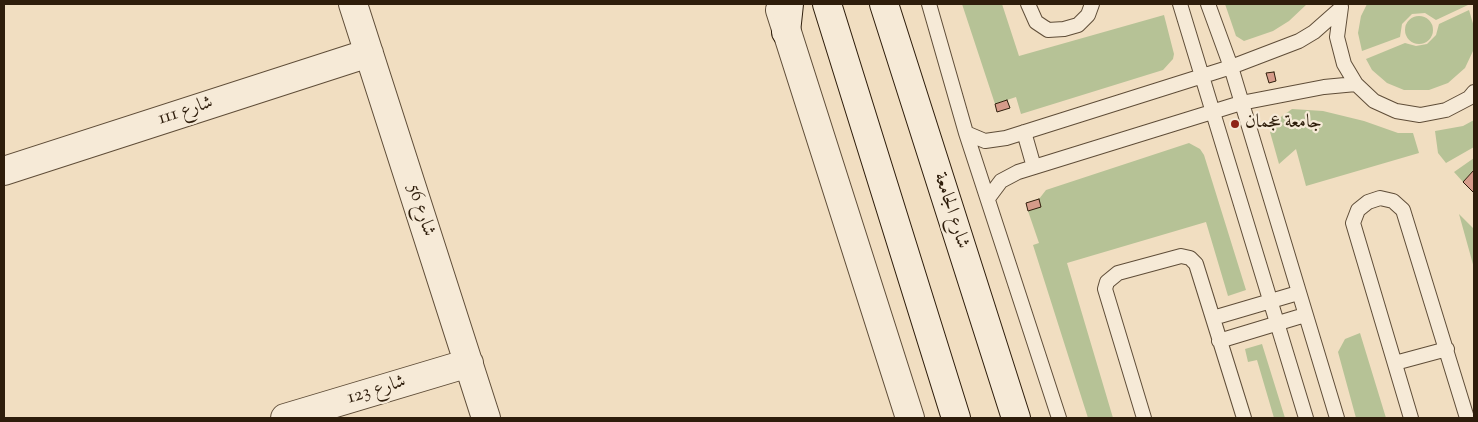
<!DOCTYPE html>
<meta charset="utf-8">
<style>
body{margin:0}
#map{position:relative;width:1478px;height:422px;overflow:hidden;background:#f1dec1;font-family:"Sorts Mill Goudy",serif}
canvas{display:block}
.frame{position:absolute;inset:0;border:5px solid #2e1d0b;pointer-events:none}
</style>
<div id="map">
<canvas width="1478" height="422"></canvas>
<div class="frame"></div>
</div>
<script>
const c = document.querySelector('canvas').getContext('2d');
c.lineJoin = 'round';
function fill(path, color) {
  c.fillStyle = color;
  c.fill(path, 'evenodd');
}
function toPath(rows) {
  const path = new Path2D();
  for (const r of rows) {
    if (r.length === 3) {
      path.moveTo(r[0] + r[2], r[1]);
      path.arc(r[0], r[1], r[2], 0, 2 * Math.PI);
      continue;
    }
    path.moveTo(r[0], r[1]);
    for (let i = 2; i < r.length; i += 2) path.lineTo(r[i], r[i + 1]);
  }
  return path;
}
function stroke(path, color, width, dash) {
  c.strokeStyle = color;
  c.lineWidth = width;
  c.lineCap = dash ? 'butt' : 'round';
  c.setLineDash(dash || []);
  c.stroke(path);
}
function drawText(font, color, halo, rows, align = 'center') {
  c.font = font + ' "Sorts Mill Goudy",Amiri,serif';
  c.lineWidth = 4.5;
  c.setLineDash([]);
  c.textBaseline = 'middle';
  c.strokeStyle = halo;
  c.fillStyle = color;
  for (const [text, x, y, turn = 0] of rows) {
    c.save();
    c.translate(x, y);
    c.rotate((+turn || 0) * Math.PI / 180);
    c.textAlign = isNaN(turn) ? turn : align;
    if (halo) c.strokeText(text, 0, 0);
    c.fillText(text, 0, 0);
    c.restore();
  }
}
const green = toPath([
 [962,4,1002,4,1019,56,1164,15,1174,54,1173,59,1163,70,1021,114,1016,97,995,104],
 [1225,4,1307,4,1289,21,1273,31,1244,41,1236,36],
 [1367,4,1467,4,1468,5,1436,20,1425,13,1412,14,1402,24,1400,37,1362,51,1358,33,1361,16],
 [1469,10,1474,27,1473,51,1465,68,1448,83,1429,90,1404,90,1387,83,1372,70,1366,59,1405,43,1416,46,1427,44,1436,35,1439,24],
 [1419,30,14],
 [1292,109,1323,111,1364,121,1398,133,1413,133,1419,153,1306,186,1296,149,1279,164,1270,132,1278,119],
 [1474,120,1474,147,1446,163,1438,153,1435,131,1463,126],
 [1189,143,1200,149,1204,155,1246,290,1228,296,1206,222,1067,263,1113,418,1088,418,1033,245,1039,243,1028,211,1041,207,1039,199,1046,190],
 [1474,158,1474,170,1463,182,1454,172],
 [1459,214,1474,229,1474,268],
 [1360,333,1386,418,1356,418,1338,352,1345,339],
 [1262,344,1285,418,1274,418,1257,360,1248,362,1245,349]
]);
const building = toPath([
 [1274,72,1276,81,1269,83,1266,73,1274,72],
 [1007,100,1010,108,997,112,995,104,1007,100],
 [1474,170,1474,193,1463,182,1474,170],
 [1039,199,1041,207,1028,211,1026,203,1039,199]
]);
const lane = toPath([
 [929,4,966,133,1059,418],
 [1028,4,1036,22,1048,30,1064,29,1078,25,1088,15,1092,4],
 [1180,4,1306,418],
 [1208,4,1231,67,1337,418],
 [1341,7,1337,37,1344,64,1356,84,1374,101,1396,111,1420,115,1446,110,1469,98,1474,92],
 [1024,132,1034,167],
 [966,133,985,141,1006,138,1231,67,1299,41,1314,32,1340,9],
 [989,197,1001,181,1018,172,1241,103,1324,87,1356,84],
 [1213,318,1298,293],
 [1219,341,1305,315],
 [1395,363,1447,349],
 [1144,418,1105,289,1107,282,1118,273,1181,256,1190,258,1196,264,1244,418],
 [1411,418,1353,223,1358,210,1368,202,1380,198,1393,201,1403,210,1467,418]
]);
const street = toPath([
 [353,4,486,418],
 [780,10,910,418],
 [4,171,369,53],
 [285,418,469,363]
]);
const secondary = toPath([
 [827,4,956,418],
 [884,4,1016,418],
 [786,32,789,4]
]);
const markers = [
 [1235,124,5,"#8f2418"]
];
const streetNames = [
 ["شارع 111",186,112,-18],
 ["شارع 56",420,211,72],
 ["شارع الجامعة",950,211,72],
 ["شارع 123",377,391,-17]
];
const poiNames = [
 ["جامعة عجمان",1245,124]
];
fill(green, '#b6c296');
fill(building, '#d69b8a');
stroke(building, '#2e1d0b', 1);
stroke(lane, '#5f4d38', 16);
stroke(street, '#5f4d38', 30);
stroke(secondary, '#2e1d0b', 30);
stroke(lane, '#f6ead7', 14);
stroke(street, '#f6ead7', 28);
stroke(secondary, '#f6ead7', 28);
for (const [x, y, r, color] of markers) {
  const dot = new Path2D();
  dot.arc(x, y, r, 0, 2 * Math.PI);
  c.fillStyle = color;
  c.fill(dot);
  stroke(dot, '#f6ead7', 2);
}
drawText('19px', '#2e1d0b', '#f6ead7', streetNames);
drawText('19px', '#2e1d0b', '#f6ead7', poiNames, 'left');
</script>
